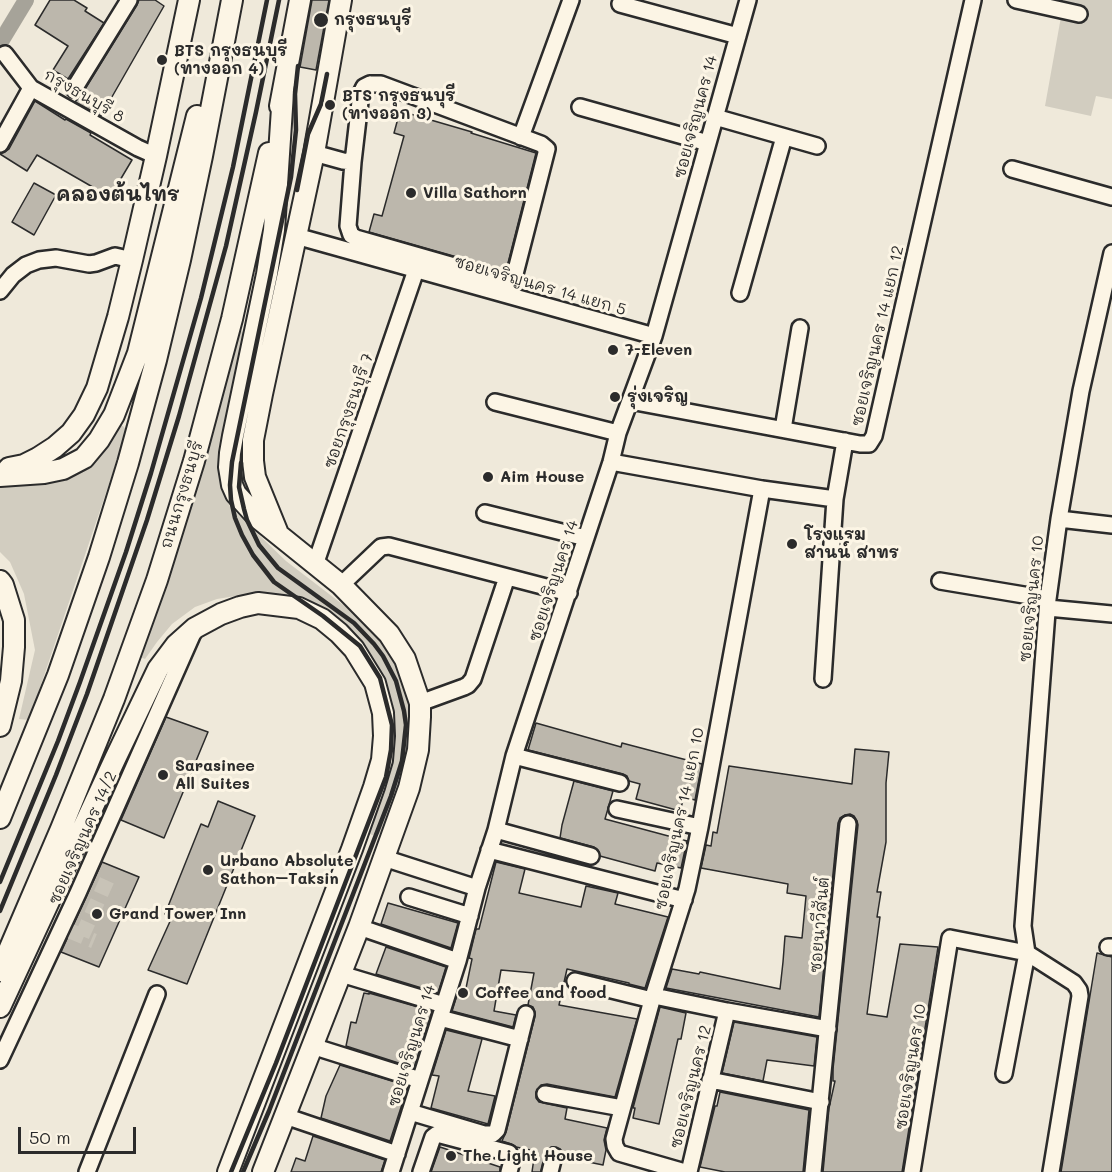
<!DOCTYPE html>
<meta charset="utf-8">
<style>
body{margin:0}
#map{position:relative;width:1112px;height:1172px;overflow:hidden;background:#efe9da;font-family:Mali,sans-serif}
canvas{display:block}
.scale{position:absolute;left:18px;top:1127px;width:118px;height:27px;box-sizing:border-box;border:3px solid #2b2b2b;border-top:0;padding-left:8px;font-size:18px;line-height:21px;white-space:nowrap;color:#2b2b2b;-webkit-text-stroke:4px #fcf5e5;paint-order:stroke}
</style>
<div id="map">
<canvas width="1112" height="1172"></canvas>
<div class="scale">50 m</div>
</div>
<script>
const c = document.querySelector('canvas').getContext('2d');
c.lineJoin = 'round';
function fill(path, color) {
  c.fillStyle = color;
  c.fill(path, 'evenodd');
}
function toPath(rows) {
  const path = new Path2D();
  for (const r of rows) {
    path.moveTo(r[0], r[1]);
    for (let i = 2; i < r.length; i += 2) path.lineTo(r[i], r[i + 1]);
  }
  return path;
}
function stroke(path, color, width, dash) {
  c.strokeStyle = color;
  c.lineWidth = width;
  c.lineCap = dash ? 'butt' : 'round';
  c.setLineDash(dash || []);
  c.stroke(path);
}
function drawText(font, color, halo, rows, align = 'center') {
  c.font = font + ' Mali,"Playpen Sans Thai",sans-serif';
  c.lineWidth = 6;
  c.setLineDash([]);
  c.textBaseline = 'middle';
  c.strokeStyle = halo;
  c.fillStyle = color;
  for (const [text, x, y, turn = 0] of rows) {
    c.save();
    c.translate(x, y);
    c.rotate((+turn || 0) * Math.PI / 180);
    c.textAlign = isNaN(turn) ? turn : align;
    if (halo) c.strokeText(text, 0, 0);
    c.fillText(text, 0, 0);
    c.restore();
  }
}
const green = toPath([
 [1064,0,1112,0,1112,99,1096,96,1091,116,1045,106],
 [242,331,244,334,235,379,223,477,224,492,230,507,286,561,359,617,382,640,396,662,407,697,411,725,410,755,384,829,379,834,372,835,368,833,385,772,376,676,298,604,274,594,254,593,217,599,195,607,172,624,157,642,145,659,140,657,234,346,239,332],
 [114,425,123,426,127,431,29,720,19,719,35,650,24,594,10,562,0,552,0,481,64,475]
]);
const canal = toPath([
 [0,43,26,0]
]);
const building = toPath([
 [50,0,74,0,87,8,85,11,104,23,68,79,53,70,68,46,35,25,50,0],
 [139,0,155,0,164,6,101,116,75,102,82,94,137,5,139,0],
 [312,0,329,0,316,70,300,67,312,0],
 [35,101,65,120,66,119,91,133,90,135,132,160,110,197,37,155,27,171,0,154,5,152,9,149,35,101],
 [400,111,472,132,471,133,536,153,506,271,369,232,374,214,382,216,404,136,394,133,400,111],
 [34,183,56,195,34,235,12,222,34,183],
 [166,717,208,732,164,838,121,820,166,717],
 [536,723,621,747,622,743,702,764,695,800,684,797,680,811,636,799,640,784,629,781,627,776,623,774,528,750,536,723],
 [855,749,889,752,886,783,886,842,877,892,881,892,877,917,880,917,867,1014,887,1017,900,944,938,947,902,1172,823,1172,829,1108,835,1081,833,1081,833,1069,858,825,857,821,854,816,850,814,845,815,840,818,838,823,819,1017,666,988,672,969,699,974,700,972,780,989,783,962,785,936,802,938,806,896,787,893,788,884,701,868,706,845,711,846,713,832,717,833,729,766,852,784,855,749],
 [574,781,613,791,605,819,687,841,681,868,657,863,655,871,600,856,598,850,594,847,560,838,562,825,574,781],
 [218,801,255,816,187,984,148,970,172,917,165,914,201,824,208,827,218,801],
 [102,862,139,877,99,967,61,952,102,862],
 [496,862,525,869,519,893,581,907,586,886,618,893,615,904,668,917,645,988,629,984,629,983,567,969,559,1005,637,1019,615,1097,547,1084,541,1085,536,1092,536,1098,539,1102,567,1108,565,1119,607,1128,604,1140,606,1150,603,1165,564,1157,563,1153,560,1149,552,1147,547,1149,545,1153,541,1172,532,1172,535,1151,516,1147,511,1144,502,1141,506,1132,535,1016,535,1012,533,1007,528,1005,534,973,501,970,494,1011,516,1015,513,1027,452,1011,458,992,465,993,472,959,469,958,476,929,479,929,496,862],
 [388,903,458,923,451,948,381,924,388,903],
 [386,947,446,967,438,993,376,974,386,947],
 [1097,953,1112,957,1112,1172,1061,1172,1097,953],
 [364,993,369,994,369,993,432,1011,414,1068,346,1046,351,1022,356,1023,364,993],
 [660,1007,686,1013,681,1039,678,1039,659,1124,633,1118,635,1108,633,1108,660,1007],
 [734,1022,817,1037,814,1066,767,1060,763,1081,722,1073,734,1022],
 [446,1030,482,1039,468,1091,495,1096,488,1124,431,1108,439,1076,432,1075,446,1030],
 [340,1065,408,1086,390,1141,321,1118,326,1096,340,1065],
 [720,1092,809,1110,803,1172,725,1172,700,1167,715,1106,717,1106,720,1092],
 [313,1136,385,1160,381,1172,291,1172,296,1158,305,1161,313,1136],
 [440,1147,500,1167,500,1172,431,1172,440,1147]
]);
const minorTunnel = toPath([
 [70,931,94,941],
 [82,936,108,878]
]);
const minor = toPath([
 [1016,0,1079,14],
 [620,4,738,36],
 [5,54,31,88,138,148,156,156],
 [370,84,381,84,541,144,547,149,515,274,510,282,356,238,351,235,348,226,353,162,361,93,364,87,370,84],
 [74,89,129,0],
 [580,107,708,143],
 [715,117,817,146],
 [521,137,571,0],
 [0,144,31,88],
 [314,153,343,161,353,162],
 [1012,169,1112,197],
 [296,236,654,336],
 [0,291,13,275,26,265,39,260,56,258,89,264,96,263,115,256,132,260],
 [740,293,784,137],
 [630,401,860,444,869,444,874,436,973,0],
 [495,402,618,433],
 [783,429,800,328],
 [611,462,762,489,700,827,687,889,652,1000,614,1139,615,1146,619,1153,685,1172],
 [762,489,835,499],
 [485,513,586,538],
 [1059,519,1112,525],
 [315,565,416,270],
 [940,581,1048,599],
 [341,585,381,547,389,546,569,593],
 [1048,608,1112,614],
 [823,679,835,499,845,441],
 [420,703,464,687,468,685,473,679,507,577],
 [514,756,620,783],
 [617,809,700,827],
 [496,830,591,856],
 [489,850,684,900],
 [384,858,477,888],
 [409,897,470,916],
 [359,927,458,961],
 [1108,947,1112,947],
 [341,974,444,1005],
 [575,981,652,1000],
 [654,996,727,1011,828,1029],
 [440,1018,520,1039],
 [312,1046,420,1080],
 [0,1060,78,893,194,631],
 [710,1080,821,1102],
 [545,1094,622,1108],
 [410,1112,484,1134,493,1134,497,1130,526,1014],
 [285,1116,397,1154],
 [87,1172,157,994],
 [391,1172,458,961,477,888,496,830,514,756,611,462,618,433,654,336,748,0],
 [421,1172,433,1137,437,1134,509,1153,512,1161,509,1172],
 [550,1172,554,1156],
 [689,1172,727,1011],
 [813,1172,848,824],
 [912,1172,950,938,1027,953,1004,1074],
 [1051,1172,1080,996,1079,990,1074,983,1027,953,1023,926,1048,599,1059,519,1081,391,1112,253]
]);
const major = toPath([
 [280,106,300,0],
 [9,468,24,465,38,458,55,447,71,433,84,415,97,388,118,317,132,260,156,156,189,0],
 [0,476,44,473,63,469,84,458,99,440,114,415,138,353,197,116],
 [277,531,255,477,253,461,253,440,262,394,314,153,341,0],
 [0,581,3,585,14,620,14,647,11,681,0,726],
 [0,818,58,675,99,557,128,463,156,360,180,260,202,156,232,0],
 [0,971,61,829,114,699,157,580,194,461,232,319,269,153],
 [0,1007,115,759,158,669,176,645,195,628,221,614,240,607,258,603,299,608,322,619,339,633,354,649,375,683,383,713,384,736,382,760,374,787,352,849,228,1172],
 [263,1172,359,927,409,788,418,750,420,717,420,703,405,659,389,634,341,585,259,519,236,494,232,485,229,467,230,453,233,436,267,274,274,230,283,93]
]);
const rail = toPath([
 [297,190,308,134,321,104,327,74],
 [241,463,239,487,244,509,247,520,259,545,278,568,354,623,374,644,383,656,396,681,404,711,406,725,402,761,391,796,269,1111,243,1172],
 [0,882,58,741,80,682,126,552,151,473,201,298,233,167,267,0],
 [0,911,56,775,87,694,147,520,179,416,226,246,256,112,279,0],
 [231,1172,276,1063,386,777,391,750,392,725,380,678,360,646,323,616,274,582,253,555,242,535,235,518,231,500,230,485,232,462,291,177,296,130,295,94,298,66]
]);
const markers = [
 [321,20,8,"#2b2b2b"],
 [162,60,6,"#2b2b2b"],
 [330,105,6,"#2b2b2b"],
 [411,193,6,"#2b2b2b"],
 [613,350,6,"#2b2b2b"],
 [615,397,6,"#2b2b2b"],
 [488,477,6,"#2b2b2b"],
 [792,544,6,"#2b2b2b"],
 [163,775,6,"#2b2b2b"],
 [208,870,6,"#2b2b2b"],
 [97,914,6,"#2b2b2b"],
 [463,993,6,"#2b2b2b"],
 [451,1156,6,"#2b2b2b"]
];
const poiNames = [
 ["กรุงธนบุรี",334,20],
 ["BTS กรุงธนบุรี",174,51],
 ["(ทางออก 4)",174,69],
 ["BTS กรุงธนบุรี",342,96],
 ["(ทางออก 3)",342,114],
 ["Villa Sathorn",423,193],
 ["7-Eleven",625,350],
 ["รุ่งเจริญ",627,397],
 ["Aim House",500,477],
 ["โรงแรม",804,535],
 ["สานน์ สาทร",804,553],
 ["Sarasinee",175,766],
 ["All Suites",175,784],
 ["Urbano Absolute",220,861],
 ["Sathon–Taksin",220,879],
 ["Grand Tower Inn",109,914],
 ["Coffee and food",475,993],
 ["The Light House",463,1156]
];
const streetNames = [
 ["กรุงธนบุรี 8",84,96,30],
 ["ซอยเจริญนคร 14",696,117,-75],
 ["ซอยเจริญนคร 14 แยก 5",540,286,16],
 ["ซอยเจริญนคร 14 แยก 12",878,336,-77],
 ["ซอยกรุงธนบุรี 7",349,411,-71],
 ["ถนนกรุงธนบุรี",182,495,-73],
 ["ซอยเจริญนคร 14",554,581,-72],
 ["ซอยเจริญนคร 10",1032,599,-84],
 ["ซอยเจริญนคร 14 แยก 10",680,819,-78],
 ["ซอยเจริญนคร 14/2",83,838,-66],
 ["ซอยนาวีสันต์",820,925,-85],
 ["ซอยเจริญนคร 14",412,1046,-73],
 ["ซอยเจริญนคร 10",911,1067,-81],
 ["ซอยเจริญนคร 12",691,1087,-76]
];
const quarterNames = [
 ["คลองต้นไทร",118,195]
];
fill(green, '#d2cdc0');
stroke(canal, '#a6a399', 16);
fill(building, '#bcb7ac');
stroke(building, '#2b2b2b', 1.5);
stroke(minorTunnel, '#c8c3b7', 15, [15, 8]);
stroke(minor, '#2b2b2b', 20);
stroke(major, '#2b2b2b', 24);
stroke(minor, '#fcf5e5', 15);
stroke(major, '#fcf5e5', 20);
stroke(rail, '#2b2b2b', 4.5);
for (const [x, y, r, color] of markers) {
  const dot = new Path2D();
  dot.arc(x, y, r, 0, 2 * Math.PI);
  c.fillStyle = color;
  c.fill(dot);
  stroke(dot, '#fcf5e5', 2);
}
drawText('bold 16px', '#2b2b2b', '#fcf5e5', poiNames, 'left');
drawText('16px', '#2b2b2b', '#fcf5e5', streetNames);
drawText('bold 20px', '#2b2b2b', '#fcf5e5', quarterNames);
</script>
